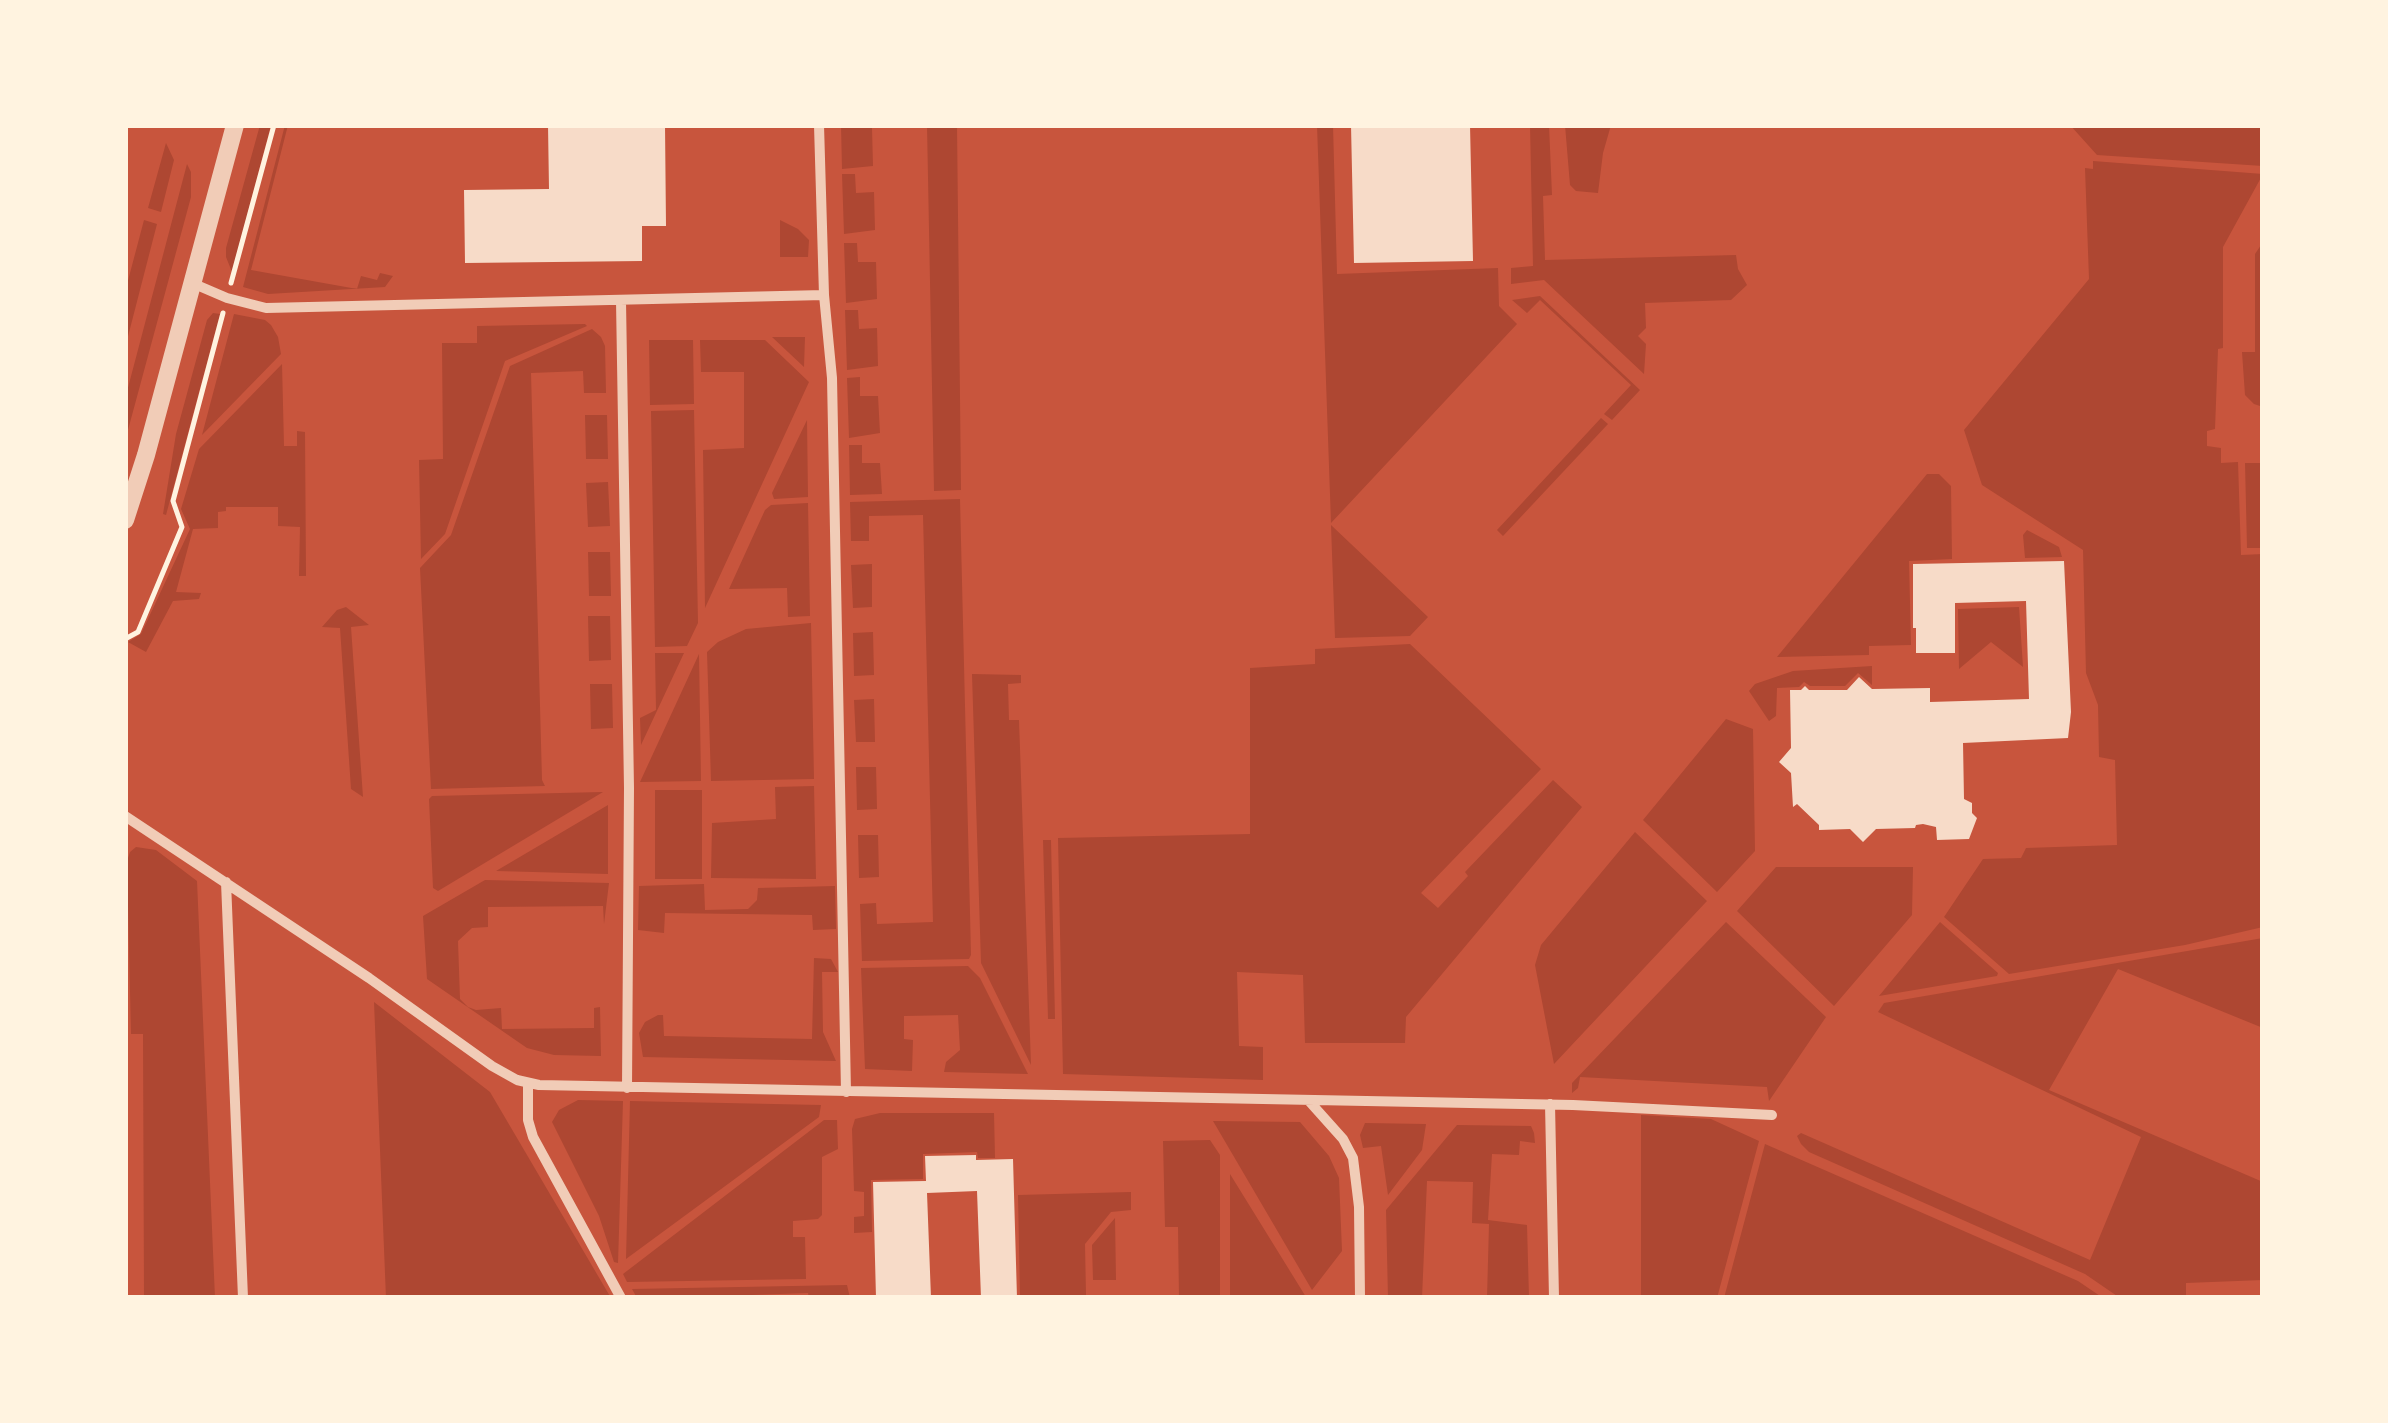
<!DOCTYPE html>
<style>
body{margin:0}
#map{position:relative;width:2388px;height:1423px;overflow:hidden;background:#c8553d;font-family:"PT Sans Narrow",sans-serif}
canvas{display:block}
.frame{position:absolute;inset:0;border:128px solid #fff3e0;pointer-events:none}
</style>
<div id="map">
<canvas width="2388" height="1423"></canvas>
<div class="frame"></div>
</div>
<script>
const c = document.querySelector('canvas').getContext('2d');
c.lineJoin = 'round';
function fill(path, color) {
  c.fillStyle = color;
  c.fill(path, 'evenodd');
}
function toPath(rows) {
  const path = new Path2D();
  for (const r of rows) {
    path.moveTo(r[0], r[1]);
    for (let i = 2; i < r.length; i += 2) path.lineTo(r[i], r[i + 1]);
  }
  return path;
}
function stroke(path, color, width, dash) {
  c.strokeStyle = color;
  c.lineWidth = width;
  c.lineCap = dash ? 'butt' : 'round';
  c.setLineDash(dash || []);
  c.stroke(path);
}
const green = toPath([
 [260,125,271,125,232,272,226,257,226,248],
 [285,125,288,125,251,270,357,289,361,276,377,280,380,273,393,276,385,287,268,294,243,287],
 [841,125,872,128,873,166,842,169],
 [927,125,957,125,961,490,934,491],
 [1317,125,1333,125,1337,274,1498,268,1499,306,1517,324,1331,523],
 [1530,125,1549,125,1552,195,1543,196,1545,260,1736,255,1738,269,1747,285,1731,300,1645,303,1646,328,1638,336,1646,344,1644,374,1544,280,1511,284,1511,268,1533,266],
 [1565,125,1611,125,1603,153,1598,193,1576,191,1570,185],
 [2070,125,2263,125,2263,166,2097,155],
 [166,143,174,160,161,212,148,208],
 [2093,161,2263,174,2223,247,2223,348,2218,349,2215,429,2207,431,2207,446,2221,448,2221,463,2238,462,2241,555,2263,554,2263,927,2185,945,2009,974,1944,917,1983,859,2021,858,2026,848,2117,845,2115,760,2099,757,2098,705,2086,673,2083,550,1982,485,1964,430,2089,279,2085,168,2093,169],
 [187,164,191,172,191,197,125,441,125,399],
 [842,174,855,174,856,193,874,192,875,230,844,234],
 [144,220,157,224,125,348,125,292],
 [780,220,798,229,809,240,808,257,780,257],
 [2263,242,2263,407,2254,404,2245,395,2242,352,2255,352,2255,254],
 [844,243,857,243,858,262,876,262,877,299,846,303],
 [1540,296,1640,390,1612,420,1604,414,1631,385,1540,300,1527,313,1512,300],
 [845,310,858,310,859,329,877,328,878,366,847,370],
 [213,313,220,314,166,515,163,514,176,434,207,320],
 [234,314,265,320,271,325,278,337,281,354,202,435],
 [585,324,587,326,505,361,445,534,421,559,419,460,443,459,442,343,477,343,477,326],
 [592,329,601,337,605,346,606,393,584,393,583,371,531,373,542,780,545,786,431,789,420,568,451,535,510,366],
 [772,337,805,337,804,367],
 [649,340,693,340,694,404,650,405],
 [700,340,765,340,809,382,705,608,703,450,744,448,744,372,701,372],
 [282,364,284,446,297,446,297,431,305,432,306,576,299,576,300,527,278,526,278,507,226,507,226,511,218,512,218,528,193,529,176,592,201,593,199,599,173,601,146,652,128,642,141,634,190,529,181,509,199,449],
 [860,377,860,396,878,396,880,433,849,438,847,378],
 [694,410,698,623,687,646,655,647,651,411],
 [585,415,607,415,608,459,586,459],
 [1601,418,1608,424,1503,536,1497,530],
 [807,420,808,497,774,499,772,493],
 [849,445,862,445,862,463,880,463,882,494,850,495],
 [2245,463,2263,463,2263,548,2247,548],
 [1927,474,1939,474,1951,486,1952,559,1909,561,1911,645,1869,646,1869,655,1777,657],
 [608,482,610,526,588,527,586,483],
 [960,499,971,955,969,959,862,961,860,904,876,903,877,924,933,922,923,515,869,516,869,541,851,541,850,502],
 [808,503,810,616,788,617,787,588,729,589,765,510,771,505],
 [1331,525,1428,617,1410,636,1335,638],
 [2027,530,2059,547,2062,557,2025,558,2023,535],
 [588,552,610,552,611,596,589,596],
 [872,564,872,607,853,608,851,565],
 [346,607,369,625,351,627,363,797,351,789,340,628,322,627,337,610],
 [2019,607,2023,667,1991,642,1959,669,1958,609],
 [588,616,610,616,611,660,589,661],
 [811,623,814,779,711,781,707,652,718,642,746,629],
 [873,632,874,675,854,676,853,633],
 [1410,644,1541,769,1421,893,1438,908,1468,876,1465,872,1553,780,1582,807,1406,1017,1405,1043,1305,1043,1303,975,1237,972,1239,1046,1263,1047,1263,1080,1063,1074,1058,838,1250,834,1250,668,1315,664,1315,649],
 [655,653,684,653,641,745,640,718,656,710],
 [699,654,701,781,640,782],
 [1872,666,1872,685,1858,673,1845,686,1810,686,1804,682,1799,687,1777,688,1776,716,1769,721,1749,691,1755,684,1793,671],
 [972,674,1021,675,1021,683,1008,684,1009,720,1019,720,1031,1065,981,963],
 [590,684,612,684,613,728,591,729],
 [874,699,875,742,856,742,854,700],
 [1726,719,1753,729,1755,851,1717,892,1643,820],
 [856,767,876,767,877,809,857,810],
 [814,786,816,879,711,878,712,823,776,819,775,787],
 [655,790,702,790,702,879,655,879],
 [603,792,438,891,433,888,429,799,432,796],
 [608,805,608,874,496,871],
 [1635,832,1707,901,1554,1064,1535,965,1541,945],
 [858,835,878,835,879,877,859,878],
 [1043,840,1051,840,1055,1019,1048,1019],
 [136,847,156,850,197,881,215,1298,144,1298,143,1034,131,1034,127,861,130,852],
 [1776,867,1913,867,1912,915,1834,1006,1737,911],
 [485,880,609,883,604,924,603,906,488,907,488,927,472,928,458,941,460,999,468,1007,476,1010,501,1008,502,1029,594,1028,594,1008,600,1007,601,1056,554,1055,527,1048,427,979,423,916],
 [704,884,705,910,748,909,757,900,758,888,835,886,836,929,813,930,812,915,665,913,664,933,638,930,639,886],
 [1726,922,1826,1017,1769,1101,1767,1087,1580,1077,1578,1088,1572,1093,1572,1083],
 [1940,922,1998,973,1997,976,1879,996],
 [2263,938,2263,1028,2118,969,2049,1090,2263,1182,2263,1280,2186,1283,2186,1298,2120,1298,2085,1274,1809,1152,1801,1144,1797,1136,1801,1133,2090,1260,2141,1137,1878,1012,1884,1003],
 [814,958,831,959,838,972,822,972,823,1032,836,1061,643,1057,639,1033,645,1022,658,1015,663,1015,664,1036,812,1039],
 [968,966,980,978,1028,1074,944,1072,946,1062,960,1050,958,1015,904,1016,904,1039,913,1040,912,1071,865,1069,861,968],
 [374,1002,490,1092,611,1298,386,1298],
 [578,1100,623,1101,618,1263,614,1262,599,1216,552,1122,559,1110],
 [630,1101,821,1105,819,1117,626,1259],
 [880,1113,994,1113,995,1158,978,1158,977,1152,923,1154,923,1179,871,1180,872,1232,854,1233,854,1217,864,1216,864,1192,854,1191,852,1129,855,1119],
 [1641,1115,1711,1119,1759,1141,1717,1298,1641,1298],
 [824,1120,837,1120,838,1149,822,1157,822,1215,818,1219,793,1221,793,1237,805,1237,806,1279,627,1282,623,1274],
 [1213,1121,1300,1122,1329,1156,1339,1178,1342,1251,1312,1290],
 [1365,1123,1426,1124,1422,1150,1388,1195,1381,1146,1363,1148,1360,1135],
 [1457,1125,1531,1126,1534,1133,1535,1143,1520,1141,1519,1155,1492,1154,1488,1220,1527,1225,1529,1298,1487,1298,1489,1224,1472,1223,1473,1182,1427,1181,1422,1298,1388,1298,1386,1210],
 [1210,1140,1220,1155,1220,1298,1179,1298,1178,1227,1165,1227,1163,1141],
 [1765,1144,2078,1281,2103,1298,1724,1298],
 [1230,1174,1306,1297,1305,1298,1230,1298],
 [1131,1192,1131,1210,1111,1212,1085,1244,1086,1295,1020,1297,1018,1195],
 [1115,1218,1116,1280,1093,1280,1092,1245],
 [847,1285,850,1298,809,1298,808,1293,751,1295,751,1298,637,1298,632,1289]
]);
const building = toPath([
 [548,125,665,125,666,226,642,226,642,261,465,263,464,190,549,189],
 [1351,125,1470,125,1473,261,1354,263],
 [2064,561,2071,712,2068,738,1963,743,1964,799,1972,803,1972,813,1977,818,1969,839,1937,840,1936,827,1923,824,1916,825,1915,828,1876,829,1863,842,1850,829,1819,830,1819,825,1797,804,1793,807,1791,773,1779,762,1791,748,1790,690,1801,690,1805,686,1809,690,1847,690,1859,677,1872,689,1930,688,1930,702,2029,699,2026,601,1955,603,1955,653,1916,653,1916,628,1913,628,1913,564],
 [976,1155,976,1160,1013,1159,1017,1298,981,1298,977,1191,927,1193,931,1298,876,1298,873,1182,926,1181,925,1156]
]);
const path = toPath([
 [231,283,274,125],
 [125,639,138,632,182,527,173,501,223,313]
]);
const minor = toPath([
 [819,125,824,295,832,378,846,1092],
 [192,283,227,298,266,308,824,295],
 [621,301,629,788,627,1088],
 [125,816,369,978,492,1066,517,1080,539,1085,1573,1105,1772,1115],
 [226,882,243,1298],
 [528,1083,528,1120,533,1137,621,1298],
 [1309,1101,1343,1139,1353,1158,1359,1207,1360,1298],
 [1550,1104,1554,1298]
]);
const tertiary = toPath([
 [125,520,146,455,235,125]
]);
fill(green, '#ae4732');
fill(building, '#f7dbc8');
stroke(path, '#fff3e0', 5);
stroke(minor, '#f1ccb7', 10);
stroke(tertiary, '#f1ccb7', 18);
</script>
